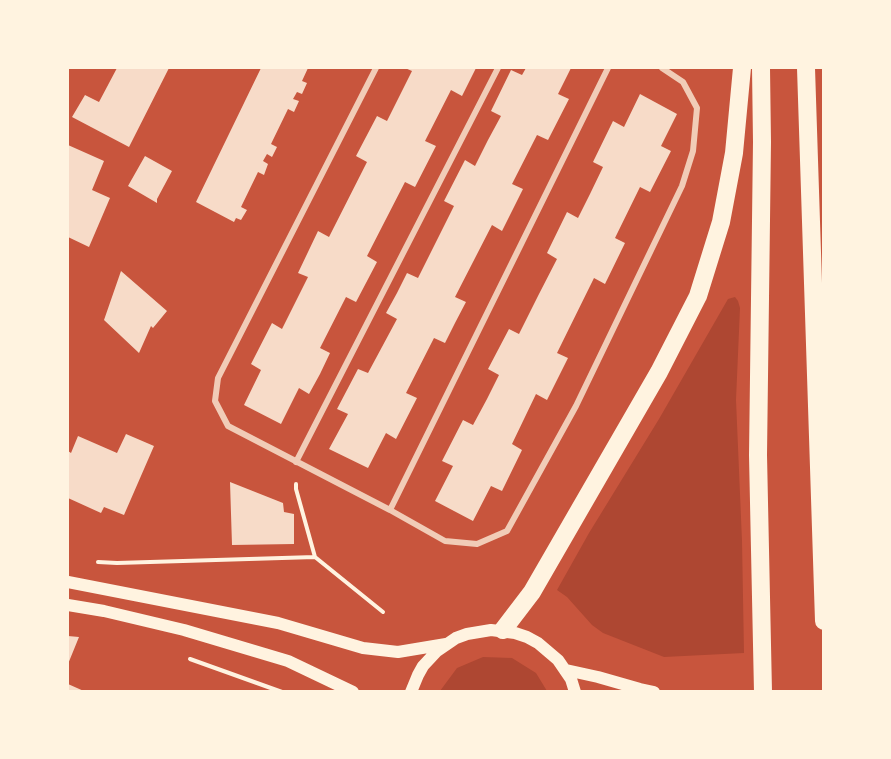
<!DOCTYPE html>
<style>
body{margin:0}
#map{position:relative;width:891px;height:759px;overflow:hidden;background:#c8553d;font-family:"Fira Sans",sans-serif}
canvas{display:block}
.frame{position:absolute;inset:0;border:69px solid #fff3e0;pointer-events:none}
</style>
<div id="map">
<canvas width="891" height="759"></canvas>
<div class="frame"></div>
</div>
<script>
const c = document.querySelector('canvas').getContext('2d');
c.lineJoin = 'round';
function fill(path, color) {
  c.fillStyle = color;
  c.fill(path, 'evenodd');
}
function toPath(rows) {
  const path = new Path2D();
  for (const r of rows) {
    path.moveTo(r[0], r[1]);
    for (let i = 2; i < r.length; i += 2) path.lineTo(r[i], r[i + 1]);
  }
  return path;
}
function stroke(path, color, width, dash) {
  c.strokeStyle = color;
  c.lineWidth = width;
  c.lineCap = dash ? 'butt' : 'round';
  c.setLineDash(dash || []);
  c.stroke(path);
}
const green = toPath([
 [735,297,738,301,740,308,736,400,742,541,744,653,664,657,603,633,592,625,567,597,557,590,589,533,659,419,728,299],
 [483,657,512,658,536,673,547,691,440,691,457,668]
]);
const building = toPath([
 [117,68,169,68,129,147,72,117,85,95,99,102],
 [261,68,308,68,302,81,307,83,302,94,297,92,293,99,299,101,294,112,288,109,271,144,277,147,272,157,267,154,263,161,268,164,264,175,258,172,241,207,247,210,241,220,236,218,234,222,196,202],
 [405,68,476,68,462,96,451,90,425,141,436,146,415,187,405,182,367,256,377,262,356,302,346,297,320,348,330,353,320,374,309,394,299,388,281,424,244,405,261,370,251,364,272,323,282,329,308,277,298,273,318,231,329,237,367,162,356,156,377,116,387,121,412,71],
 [526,68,571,68,558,94,569,99,548,140,537,135,512,184,523,189,502,231,492,225,455,297,466,302,455,323,445,343,434,338,406,393,417,398,396,439,386,433,368,468,329,449,348,414,337,409,358,369,368,373,397,319,386,313,397,293,407,273,418,278,454,206,444,201,465,160,475,166,488,140,501,116,491,111,511,70,522,75],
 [640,94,677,114,661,146,671,151,650,192,640,187,615,238,625,243,605,284,594,278,557,353,568,358,547,400,536,394,512,444,522,450,502,491,491,486,473,521,435,501,453,466,442,461,463,420,473,425,487,399,499,375,488,369,509,329,519,334,539,294,557,259,547,253,567,212,578,218,590,194,603,167,593,162,613,121,624,127],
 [68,145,104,161,92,190,110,198,89,247,68,237],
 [145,156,172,171,157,199,157,203,128,186],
 [121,271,167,311,153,328,151,326,139,353,104,320],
 [126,434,154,446,124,515,104,507,101,513,68,498,68,451,71,453,78,436,117,453],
 [230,482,283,503,284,512,294,514,294,544,232,545],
 [68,636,79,637,68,664],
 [68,684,86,692,68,692]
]);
const path = toPath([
 [296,484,296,489,315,557,383,612],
 [98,562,117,563,315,557],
 [190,659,282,692]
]);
const minor = toPath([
 [376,68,218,378,215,401,228,426,390,510,445,541,477,544,507,531,576,406,682,186,693,151,697,108,683,82,662,68],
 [296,462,498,68],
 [390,510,608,68]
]);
const secondary = toPath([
 [68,582,278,623,363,648,398,652,446,644],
 [68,605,104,611,184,630,288,661,353,692],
 [566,670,598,677,640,689,654,692],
 [411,692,418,675,423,666,437,651,456,638,467,634,491,630,515,633,527,637,538,643,558,660,571,679,575,692]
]);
const motorway = toPath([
 [761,68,762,142,758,455,763,692],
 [806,68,824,621],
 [503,630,532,592,659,372,698,296,721,222,734,153,742,68]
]);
fill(green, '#ae4732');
fill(building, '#f7dbc8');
stroke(path, '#fff3e0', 4);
stroke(minor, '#f1ccb7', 6);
stroke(secondary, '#fff3e0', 12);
stroke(motorway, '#fff3e0', 18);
</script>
